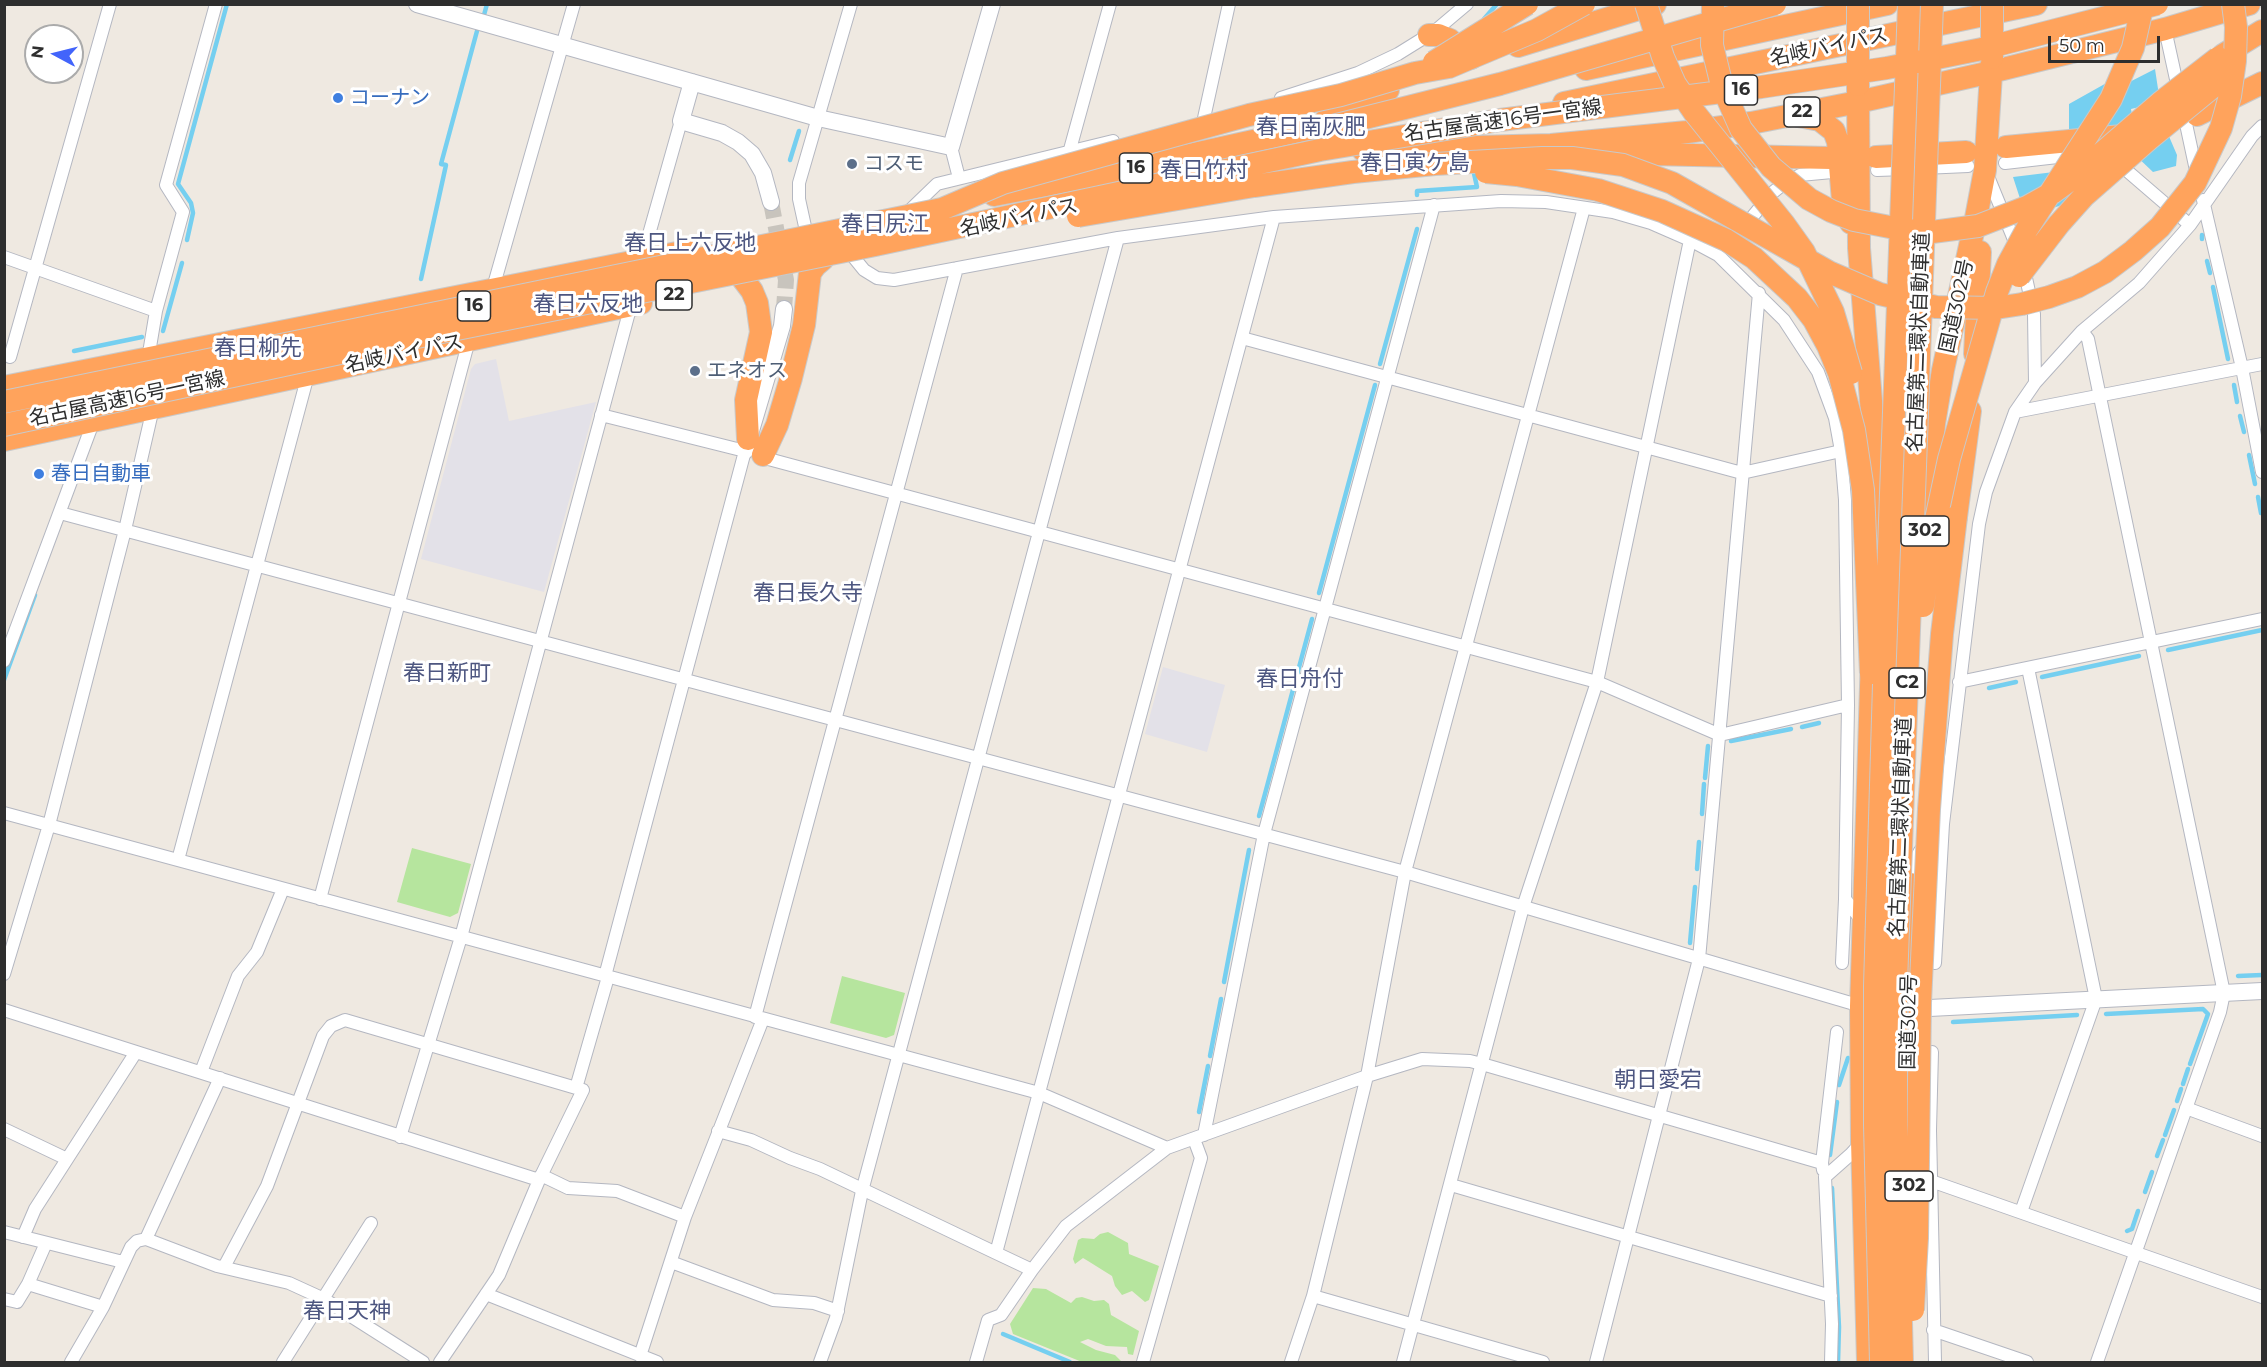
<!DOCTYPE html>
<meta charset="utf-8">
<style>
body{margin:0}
#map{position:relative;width:2267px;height:1367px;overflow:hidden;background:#efe9e1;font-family:Montserrat,sans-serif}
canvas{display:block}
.frame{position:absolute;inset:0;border:6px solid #2e2e2e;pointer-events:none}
.north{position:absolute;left:24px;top:24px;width:60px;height:60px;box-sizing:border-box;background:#fff;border:2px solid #ababab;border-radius:50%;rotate:277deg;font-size:16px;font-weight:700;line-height:24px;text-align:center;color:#2e2e2e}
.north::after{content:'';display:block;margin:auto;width:21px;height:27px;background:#4264fb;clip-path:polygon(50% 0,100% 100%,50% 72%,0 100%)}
.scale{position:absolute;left:2048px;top:36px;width:112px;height:27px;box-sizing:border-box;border:3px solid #2e2e2e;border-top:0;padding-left:8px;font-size:18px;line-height:21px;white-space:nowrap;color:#2e2e2e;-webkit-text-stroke:4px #fff;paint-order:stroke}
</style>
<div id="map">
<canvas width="2267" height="1367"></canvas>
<div class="frame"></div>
<div class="north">N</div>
<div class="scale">50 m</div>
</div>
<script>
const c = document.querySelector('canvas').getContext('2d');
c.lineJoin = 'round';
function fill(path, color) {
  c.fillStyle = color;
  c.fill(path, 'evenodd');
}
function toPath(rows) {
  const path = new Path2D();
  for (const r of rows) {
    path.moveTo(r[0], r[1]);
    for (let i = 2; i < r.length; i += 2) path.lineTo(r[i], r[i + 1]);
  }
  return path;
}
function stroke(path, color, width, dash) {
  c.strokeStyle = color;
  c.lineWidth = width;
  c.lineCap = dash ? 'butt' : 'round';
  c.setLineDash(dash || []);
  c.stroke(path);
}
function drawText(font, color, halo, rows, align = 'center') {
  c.font = font + ' Montserrat,"Noto Sans JP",sans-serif';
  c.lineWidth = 6;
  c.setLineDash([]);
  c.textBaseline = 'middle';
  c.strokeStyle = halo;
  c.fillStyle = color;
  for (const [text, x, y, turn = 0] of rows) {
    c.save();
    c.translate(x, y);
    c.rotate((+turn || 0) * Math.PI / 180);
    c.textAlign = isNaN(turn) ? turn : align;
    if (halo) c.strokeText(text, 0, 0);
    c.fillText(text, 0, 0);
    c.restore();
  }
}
const industrial = toPath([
 [496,359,509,421,596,402,544,592,421,559,471,369,475,364],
 [1163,667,1225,685,1207,752,1145,734]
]);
const green = toPath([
 [412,848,471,864,458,913,450,917,397,902],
 [842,976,905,993,894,1035,886,1038,830,1023],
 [1108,1232,1128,1243,1129,1254,1159,1266,1149,1300,1145,1302,1132,1291,1122,1295,1115,1286,1112,1276,1088,1261,1083,1258,1075,1264,1073,1259,1078,1240,1082,1238,1094,1239,1100,1234],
 [1033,1288,1046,1289,1071,1303,1076,1298,1082,1297,1094,1301,1104,1300,1109,1304,1111,1315,1139,1331,1133,1355,1128,1354,1127,1347,1106,1346,1088,1339,1080,1342,1096,1350,1115,1355,1122,1362,1082,1362,1013,1334,1010,1324]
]);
const water = toPath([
 [2155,69,2160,102,2131,109,2134,127,2069,131,2069,104,2110,81,2106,94],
 [2168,134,2177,155,2176,166,2153,172,2132,152],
 [2054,172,2092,195,2026,217,2013,177]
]);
const stream = toPath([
 [484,15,487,4],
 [1484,19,1497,4],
 [790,160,799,131],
 [1417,195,1417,191,1477,187,1473,169],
 [2202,235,2202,239],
 [187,240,193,213,191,203,178,184,227,4],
 [2207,261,2210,273],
 [421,279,446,165,441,164,477,31],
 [2213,287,2228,359],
 [163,331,182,263],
 [74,351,142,337],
 [1380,364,1417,229],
 [2234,385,2237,402],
 [2240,416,2244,432],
 [2249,455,2255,484],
 [2258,497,2261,513],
 [1319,593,1375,385],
 [2168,650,2262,630],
 [2042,677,2139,656],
 [4,680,35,595],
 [1989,688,2016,682],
 [1802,727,1819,723],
 [1731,741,1791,729],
 [1705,778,1708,746],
 [1702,814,1704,784],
 [1259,816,1312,619],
 [1697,869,1699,842],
 [1690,943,1695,887],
 [2238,976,2262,975],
 [1224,982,1249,850],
 [2106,1014,2203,1009,2208,1014,2190,1064],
 [1953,1022,2077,1015],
 [1210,1056,1221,999],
 [2183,1084,2188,1069],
 [1839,1085,1848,1058],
 [2177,1101,2181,1089],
 [1199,1112,1208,1066],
 [2165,1135,2174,1110],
 [1830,1155,1837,1102],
 [2157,1156,2163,1140],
 [1832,1188,1839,1327,1838,1362],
 [2145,1192,2152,1172],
 [2127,1231,2132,1229,2138,1211],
 [1003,1334,1070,1362]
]);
const secondaryTunnel = toPath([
 [771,202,786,280,784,309]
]);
const street = toPath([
 [2165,29,2179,93],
 [1281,98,1358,73,1398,54,1435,31,1467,4],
 [2183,110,2197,175],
 [1204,118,1229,4],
 [951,147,959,178],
 [1069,153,1110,4],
 [2005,163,2075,155],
 [2118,163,2190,225],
 [1923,168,1968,166],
 [1877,170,1906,169],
 [1987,174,2017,247],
 [2203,200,2242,368,2262,472],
 [909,211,937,184,1113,141],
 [1743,228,1772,193,1782,185,1800,175,1832,172],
 [806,231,799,199,799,183,851,4],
 [851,254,864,270,877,278,894,280,1118,238,1274,217,1501,201,1546,202,1613,212,1651,223,1690,240,1718,255,1784,320,1818,372,1835,418,1841,451,1845,500,1848,705,1845,899,1862,921],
 [4,257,156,311],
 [642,259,681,121],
 [2024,269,2034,314,2035,383],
 [493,288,574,4],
 [2082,331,2088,339,2100,397,2224,993,2220,1012,2097,1362],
 [1242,338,1742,473,1841,451],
 [10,357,110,4],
 [148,359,156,311,183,212,166,185,216,4],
 [2015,412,2262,364],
 [601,415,745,451,605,976],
 [761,457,1597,682,1720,735,1848,705],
 [60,513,1405,872,1861,1006],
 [4,661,94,420],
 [1959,682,2262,619],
 [4,813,1039,1093,1167,1148],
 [178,860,308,375],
 [1910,869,1920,851,1943,824,1979,524,1986,492,2015,412,2035,383,2082,331,2139,283,2190,225,2252,136,2262,126],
 [320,899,469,340],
 [1842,963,1845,899],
 [1935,963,1943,824],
 [4,974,49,825,125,530,153,408],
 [4,1010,539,1180],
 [755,1017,957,268],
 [201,1072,238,976,257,952,283,889],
 [576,1088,608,977],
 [2186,1108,2262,1136],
 [1920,1116,1930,1130,1935,1362],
 [4,1129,67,1159],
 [1930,1130,1932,1052],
 [718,1131,751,1140,790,1158,820,1169,996,1253,1274,217],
 [1204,1135,1264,834,1434,205],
 [400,1137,461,937,631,305],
 [1823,1170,1822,1163,1837,1032],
 [541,1175,568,1188,617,1191,685,1217],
 [1931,1181,2262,1297],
 [1451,1185,1831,1296],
 [2021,1212,2096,999,2028,668],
 [4,1232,123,1262],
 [23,1237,35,1209,136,1052],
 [146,1239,220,1078],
 [996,1253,1032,1270,1066,1226,1167,1148,1367,1076,1422,1059,1470,1061,1482,1064,1822,1163],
 [671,1262,773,1300,814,1303,838,1311],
 [224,1267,267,1186,323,1036,331,1026,345,1020,583,1090,539,1180,499,1275,440,1362],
 [28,1284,103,1307],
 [486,1294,657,1362],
 [1313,1296,1543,1362],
 [4,1299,17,1302,28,1284,46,1243],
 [1933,1330,2027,1362],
 [640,1356,685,1217,763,1019],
 [71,1362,103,1307,131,1247,137,1241,146,1239,217,1266,289,1283,324,1299,423,1362],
 [283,1362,371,1223],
 [820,1362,836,1318,862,1191,1118,238],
 [976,1362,988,1320,1001,1315,1032,1270],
 [1143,1362,1201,1158,1194,1139],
 [1291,1362,1313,1296,1367,1076,1405,872,1584,208],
 [1403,1362,1523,907,1597,682,1690,240],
 [1596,1362,1699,959,1759,293],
 [1831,1362,1832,1324,1825,1177,1851,1154,1861,1143]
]);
const secondary = toPath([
 [417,4,818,118,951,147,992,4],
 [692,82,681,121,722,133,738,142,752,154,763,173,771,202],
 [745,451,782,326,784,309],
 [1910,1009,2262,991]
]);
const highway = toPath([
 [1429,35,1438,35,1450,40,1471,58],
 [1518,46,1655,4],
 [2223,55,2262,31],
 [1586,69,1887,4],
 [1858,85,1859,248,1875,452,1875,551],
 [1564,103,2036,4],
 [2197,115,2262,83],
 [1798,116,1820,120,1834,131,1838,142,1843,201,1851,223],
 [1326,120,1372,95,1388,90],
 [2006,147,2133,135],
 [1363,150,1551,145,1687,132,1751,123,1858,102,1991,72,2165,29,2249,4],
 [1611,150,1648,154,1831,158],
 [1876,157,1966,152],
 [994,195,1103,174,1349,120],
 [743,279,752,291,757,303,761,332,746,400,748,439],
 [1975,354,1980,252],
 [4,387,687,251],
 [4,440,641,303],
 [763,455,777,425,791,378,804,325,810,273,815,266,822,260],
 [1956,517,1970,411],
 [1924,542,1934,424,1943,370,1976,218,1985,170,1992,58],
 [1908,1046,1910,884],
 [1868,1362,1862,1141,1861,1006,1872,655]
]);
const highwayBridge = toPath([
 [1646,4,1663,57,1675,84,1694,112,1784,224,1804,252,1833,312,1851,373],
 [1713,4,1712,45,1722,86,1741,129,1771,167,1809,199,1831,211,1854,220,1905,230,1932,232,1978,226,2027,207,2052,193,2074,177,2160,103,2218,58],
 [1992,58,1992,4],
 [1434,62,1527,4],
 [1858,85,1858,4],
 [1329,127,1500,84,1775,4],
 [1486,172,1517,175,1598,190,1662,211,1726,240,1754,258,1797,298,1814,320,1828,346,1839,373,1854,430,1863,490,1871,673],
 [1078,216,1254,186,1353,172,1435,164,1542,158,1572,158,1623,165,1672,183,1829,272,1880,294,1936,307,1996,308,2022,304,2049,297,2077,287,2105,272,2133,251,2160,227,2195,183,2221,128,2230,96,2235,61,2236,27,2233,4],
 [2019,276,2059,224,2084,196,2149,139,2226,76],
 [4,402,942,209,1003,183,1249,115,1341,95,1415,73,1449,67,1537,30,1584,4],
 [4,425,387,343,875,245,1320,150,1500,120,1761,87,1887,68,1982,49,2157,4],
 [1923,606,1932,538,1949,459,1997,292,2008,264,2027,229,2111,99,2133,48,2143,4],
 [1913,1310,1917,1238,1920,1003,1929,809,1942,634,1956,517],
 [1881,1362,1875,1125,1875,986,1884,684,1909,4],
 [1902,1362,1896,1125,1896,983,1932,4]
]);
const markers = [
 [338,98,6,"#3f7fe0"],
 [852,164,6,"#5c6f8a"],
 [695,371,6,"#5c6f8a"],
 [39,474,6,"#3f7fe0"]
];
const shields = [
 [1741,90,33],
 [1802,112,36],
 [1136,168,33],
 [674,295,36],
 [474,306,33],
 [1925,531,48],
 [1907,683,36],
 [1909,1186,48]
];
const shieldNames = [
 ["16",1741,90],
 ["22",1802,112],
 ["16",1136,168],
 ["22",674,295],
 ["16",474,306],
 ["302",1925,531],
 ["C2",1907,683],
 ["302",1909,1186]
];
const streetNames = [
 ["名岐バイパス",1829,47,-12],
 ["名古屋高速16号一宮線",1503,121,-8],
 ["名岐バイパス",1019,218,-12],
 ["国道302号",1957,306,-78],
 ["名古屋第二環状自動車道",1919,342,-88],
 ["名岐バイパス",404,354,-12],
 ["名古屋高速16号一宮線",127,399,-12],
 ["名古屋第二環状自動車道",1901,827,-88],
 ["国道302号",1909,1022,-89]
];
const shopNames = [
 ["コーナン",350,98],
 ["春日自動車",51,474]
];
const serviceNames = [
 ["コスモ",864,164],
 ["エネオス",707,371]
];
const quarterNames = [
 ["春日南灰肥",1311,128],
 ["春日寅ケ島",1415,164],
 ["春日竹村",1204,171],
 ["春日尻江",885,225],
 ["春日上六反地",690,244],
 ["春日六反地",588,305],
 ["春日柳先",258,349],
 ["春日長久寺",808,594],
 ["春日新町",447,674],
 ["春日舟付",1300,680],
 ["朝日愛宕",1658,1081],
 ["春日天神",347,1312]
];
fill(industrial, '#e3e1e8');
fill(green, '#b6e59e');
fill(water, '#75cff0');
stroke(stream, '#75cff0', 4.5);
stroke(secondaryTunnel, '#c8c4bd', 16, [16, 8]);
stroke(street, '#b4b7c1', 14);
stroke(secondary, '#b4b7c1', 18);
stroke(highway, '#c9c9c9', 24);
stroke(street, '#fff', 12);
stroke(secondary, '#fff', 16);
stroke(highway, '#ffa35c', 22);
stroke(highwayBridge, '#c9c9c9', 24, []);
stroke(highwayBridge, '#ffa35c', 22);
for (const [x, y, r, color] of markers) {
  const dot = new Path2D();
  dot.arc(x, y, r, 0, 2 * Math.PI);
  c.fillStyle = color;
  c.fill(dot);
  stroke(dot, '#fff', 2);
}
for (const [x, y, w] of shields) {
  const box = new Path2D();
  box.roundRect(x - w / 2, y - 15, w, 30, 4.5);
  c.fillStyle = '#fff';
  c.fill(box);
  stroke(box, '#2e2e2e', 1.5);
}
drawText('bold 18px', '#2e2e2e', null, shieldNames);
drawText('20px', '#2e2e2e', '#fff', streetNames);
drawText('20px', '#366cbe', '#fff', shopNames, 'left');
drawText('20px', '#4e5e75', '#fff', serviceNames, 'left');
drawText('22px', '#4d5680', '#fff', quarterNames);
</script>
